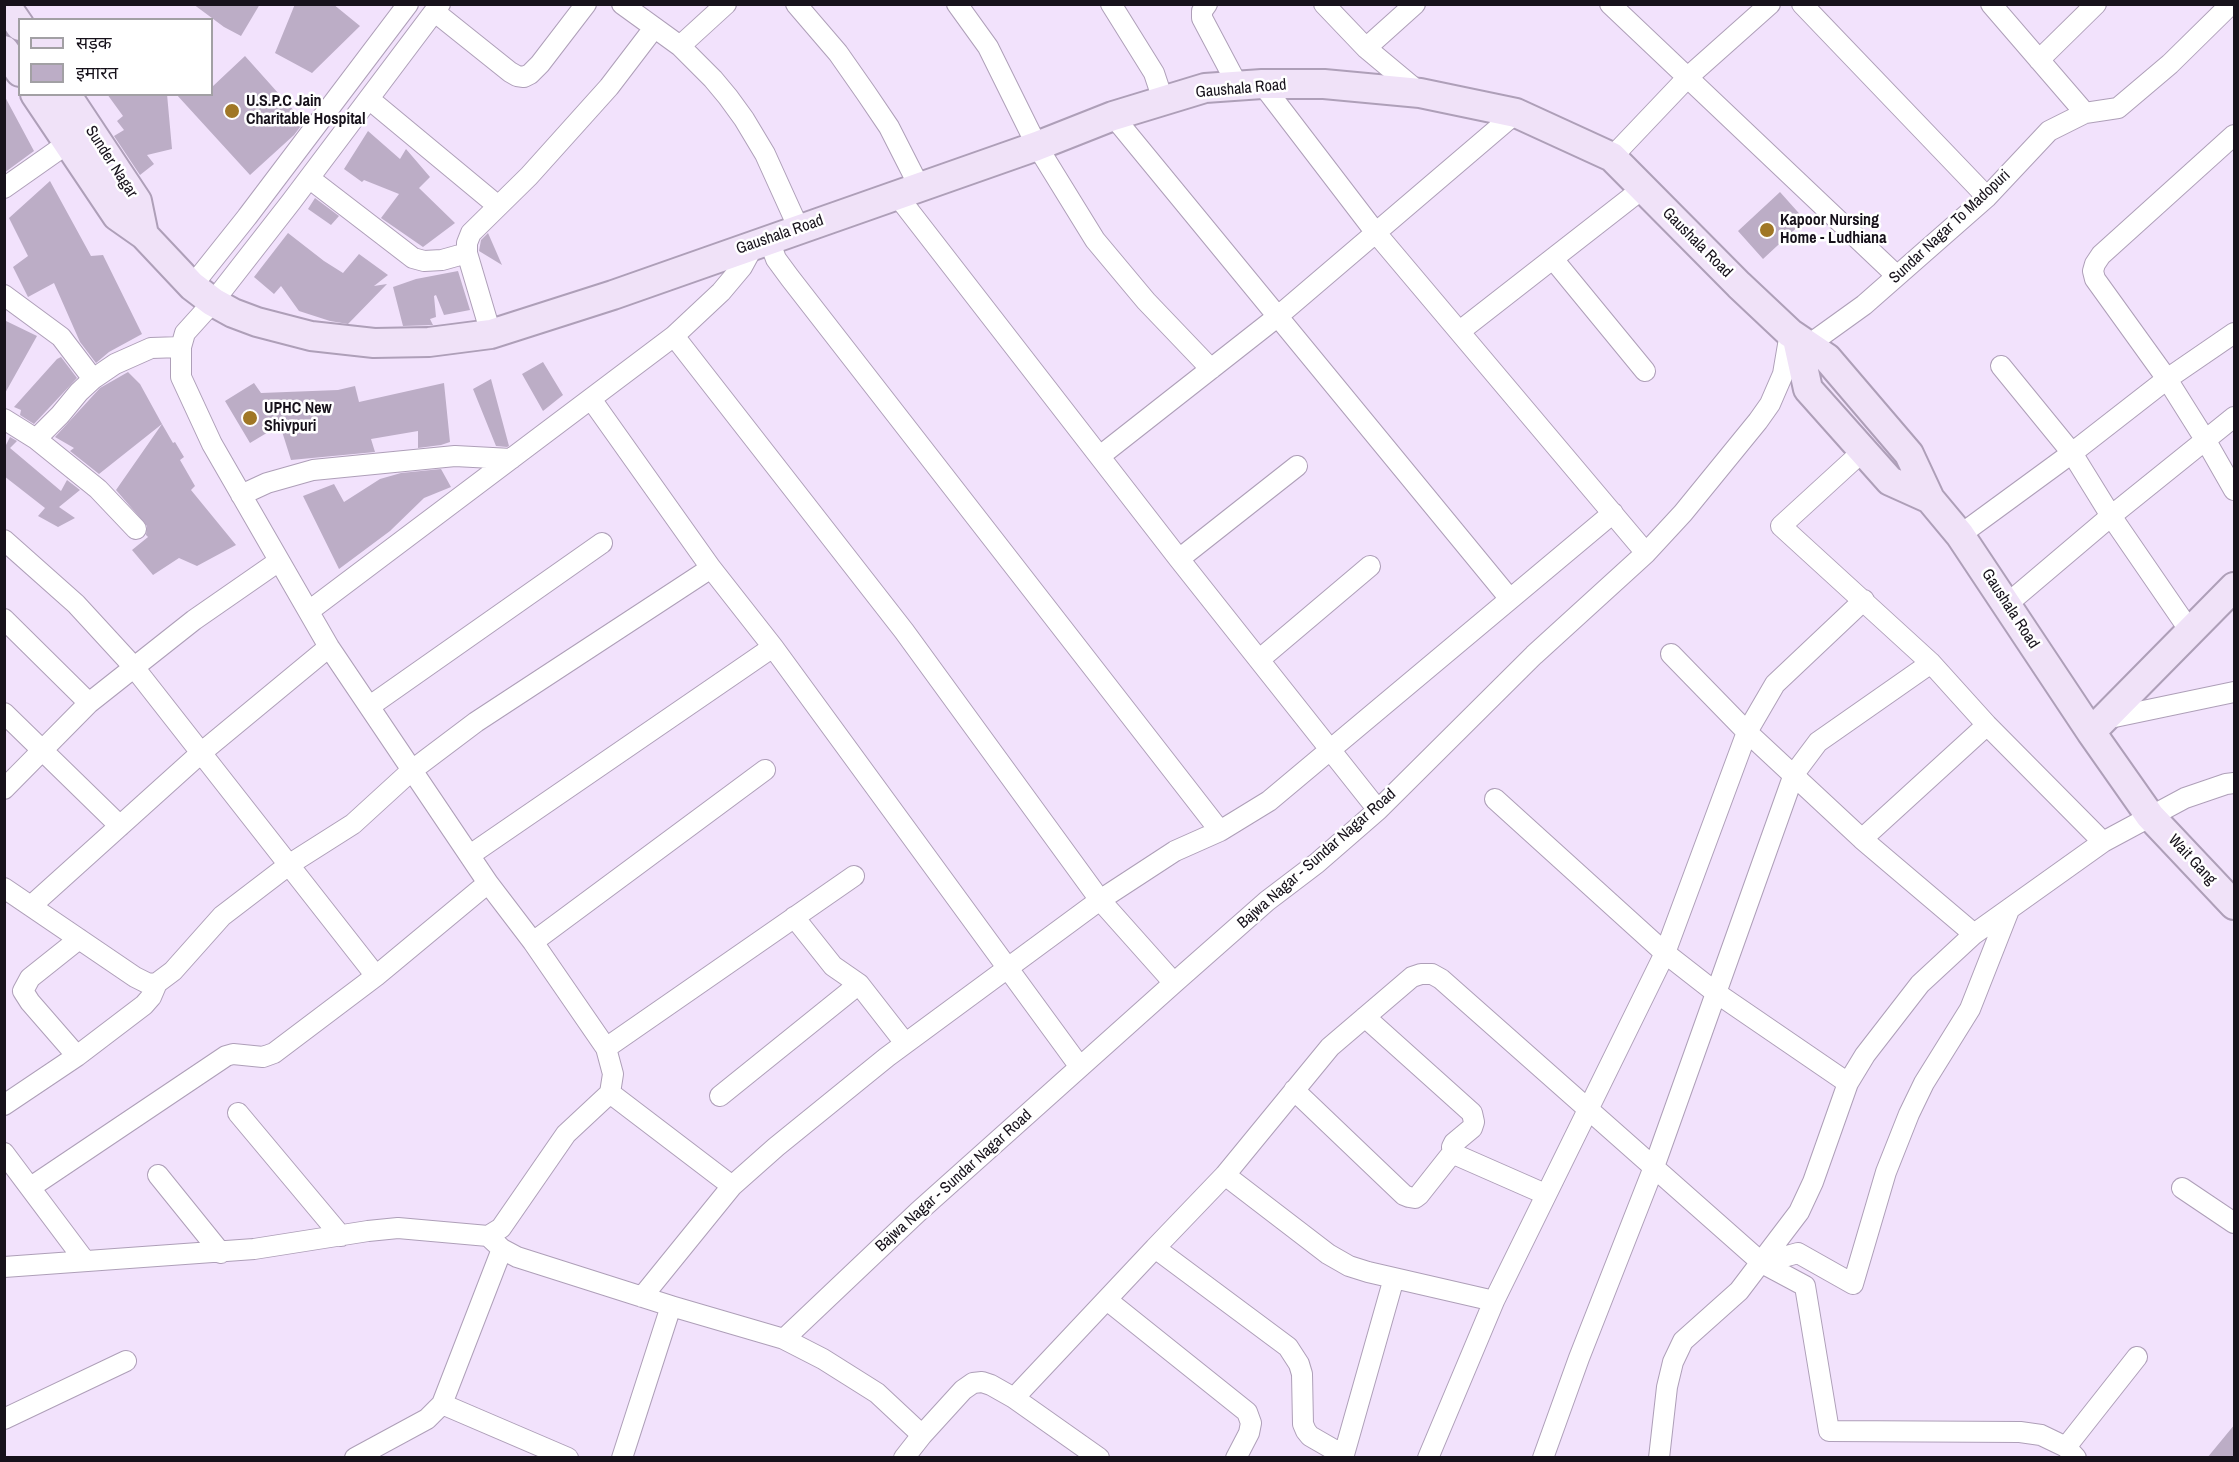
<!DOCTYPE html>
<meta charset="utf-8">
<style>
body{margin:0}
#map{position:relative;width:2239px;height:1462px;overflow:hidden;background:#f2e2fc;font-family:"Archivo Narrow","Noto Sans Devanagari",sans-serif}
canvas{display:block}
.frame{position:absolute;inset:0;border:6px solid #17121b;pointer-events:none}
.legend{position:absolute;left:18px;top:18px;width:195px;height:78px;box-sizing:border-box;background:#fff;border:2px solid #a2a0a4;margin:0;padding:8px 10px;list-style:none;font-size:18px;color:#17121b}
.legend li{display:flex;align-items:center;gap:12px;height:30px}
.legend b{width:30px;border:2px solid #a2a0a4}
</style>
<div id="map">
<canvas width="2239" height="1462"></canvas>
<div class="frame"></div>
<ul class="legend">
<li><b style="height:8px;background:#f0e2f8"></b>सड़क</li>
<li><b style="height:16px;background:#bcadc6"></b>इमारत</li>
</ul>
</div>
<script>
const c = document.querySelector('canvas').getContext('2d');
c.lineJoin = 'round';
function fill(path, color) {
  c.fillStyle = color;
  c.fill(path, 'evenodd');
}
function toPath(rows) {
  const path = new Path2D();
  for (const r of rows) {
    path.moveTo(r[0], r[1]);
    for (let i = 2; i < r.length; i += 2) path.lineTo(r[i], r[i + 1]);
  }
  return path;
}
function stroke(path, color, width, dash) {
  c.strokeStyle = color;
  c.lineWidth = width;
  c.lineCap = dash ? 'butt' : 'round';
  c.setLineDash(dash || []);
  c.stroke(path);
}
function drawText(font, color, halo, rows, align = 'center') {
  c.font = font + ' "Archivo Narrow",sans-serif';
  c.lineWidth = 5;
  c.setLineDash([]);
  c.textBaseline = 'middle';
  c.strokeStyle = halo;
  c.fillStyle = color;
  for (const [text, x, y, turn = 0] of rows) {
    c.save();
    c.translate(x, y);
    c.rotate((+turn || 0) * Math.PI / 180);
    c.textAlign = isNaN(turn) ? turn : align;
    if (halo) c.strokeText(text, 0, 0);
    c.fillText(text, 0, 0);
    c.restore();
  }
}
const building = toPath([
 [193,4,260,4,241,36,224,27],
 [295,4,333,4,360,26,312,73,275,53],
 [245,56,304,122,294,135,250,175,176,94,212,94,212,87],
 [107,94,167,94,172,149,147,155,154,164,140,175,114,136,124,130,117,121,123,116],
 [4,95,34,151,4,173],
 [368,131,400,159,406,149,430,177,419,188,455,223,423,247,381,218,399,194,364,180,362,182,344,169],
 [50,181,91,256,103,255,142,334,109,352,96,363,80,342,54,283,28,297,13,267,28,256,9,218],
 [1780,192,1805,220,1763,259,1738,231],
 [315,198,339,216,331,225,308,209],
 [288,233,324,261,343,273,359,254,388,275,374,286,387,284,348,324,330,321,299,311,281,286,274,294,254,277],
 [488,233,502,265,479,251,481,240],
 [458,271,470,310,444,315,436,295,434,296,436,317,430,319,433,325,403,326,393,287,416,279],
 [4,320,37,336,4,395],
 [61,357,77,378,34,424,20,415,21,410,14,407,57,359],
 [543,362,563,395,543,411,522,374],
 [128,372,140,384,162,424,99,474,70,451,74,448,55,437,100,388],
 [491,379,509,446,507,447,496,446,473,389],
 [254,383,261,393,338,390,355,386,359,402,444,383,450,442,441,445,418,448,418,431,371,439,375,452,291,460,280,425,250,443,225,401],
 [162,424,173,443,175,442,184,457,180,460,195,486,191,490,236,545,197,566,179,558,153,575,132,550,148,537,146,535,147,526,116,490],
 [10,437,17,441,10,448,61,491,67,480,80,490,59,507,75,518,58,527,38,516,45,508,4,476,4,444,6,445],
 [441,469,451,487,424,498,390,531,339,569,303,496,334,484,344,502,380,479,401,473],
 [2235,1424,2235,1458,2207,1458]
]);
const street = toPath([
 [622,4,680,46,713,79,728,97,744,119,765,154,799,229],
 [796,4,838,53,866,93,889,127,919,186],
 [957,4,988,47,1037,146,1095,240,1146,301,1211,369],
 [1111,4,1154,73,1163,100],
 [1207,4,1202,11,1202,18,1238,86],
 [1324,4,1366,48,1420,93],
 [1610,4,1897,276],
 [1802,4,1987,197],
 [1991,4,2085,113],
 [435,12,510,72,517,76,524,77,530,74,540,64,586,4],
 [680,46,726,4],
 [1366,48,1415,4],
 [2039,60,2096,4],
 [1262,84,1376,233,1646,553],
 [369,99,498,206],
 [1113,116,1510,599],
 [2234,135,2101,255,2095,264,2093,271,2095,279,2167,379,2206,441,2234,490],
 [1612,157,1688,77,1770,4],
 [309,178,413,258,424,261,442,260,467,253],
 [4,188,68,143],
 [896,194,1179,559,1378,810],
 [769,240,776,259,790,278,1220,831],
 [1553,259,1645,371],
 [192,286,247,217,408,4],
 [4,295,61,337,93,379],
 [1460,331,1642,189],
 [491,334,467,253,467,243,471,233,529,176,609,87,654,28],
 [674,336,904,631,1100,900,1174,983],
 [1807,346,1864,305,1987,197,2049,131,2085,113,2118,108,2170,64,2231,4],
 [2001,366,2072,453,2111,516,2190,631],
 [591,399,711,568,773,647,1080,1067],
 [4,419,36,439,60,415,79,392,93,379,115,364,151,348,181,347],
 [36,439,98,489,136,529],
 [1863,451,1781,526,1931,663,1987,725,2103,842],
 [1100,456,1277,317,1516,113],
 [241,495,267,483,313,470,455,456,511,459],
 [1960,535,2072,453,2167,379,2234,333],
 [4,540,76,604,133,666,376,976],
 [1179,559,1297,466],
 [2006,605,2111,516,2234,417],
 [309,611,674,336,721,292,742,267,754,245],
 [4,619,89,703],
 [1671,654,1747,732,1862,839,1974,934],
 [1260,659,1370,566],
 [370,706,602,543],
 [4,713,120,826],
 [2105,719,2234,692],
 [4,789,89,703,194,620,279,561],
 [1495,799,1665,953,1715,992,1848,1083],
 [1862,839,1987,725],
 [470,855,773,647],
 [4,888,135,977,149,984,157,983,173,971,222,916,290,864,353,824,411,771,476,722,711,568],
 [31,906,202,752,329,647],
 [794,917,833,966,859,984,905,1043],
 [533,942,765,770],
 [1365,1017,1472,1113,1474,1122,1472,1128,1454,1143,1452,1147,1454,1154,1545,1194],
 [606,1048,854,876],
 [77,1056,30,1002,23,991,30,978,79,939],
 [1294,1090,1404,1195,1409,1197,1415,1198,1419,1195,1453,1152],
 [610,1093,732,1186],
 [720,1096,859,984],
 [4,1105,77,1056,144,1005,151,997,157,983],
 [238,1113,341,1236],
 [4,1153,85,1261],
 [158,1175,221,1253],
 [1225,1175,1328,1254,1349,1266,1368,1272,1494,1301],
 [31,1187,226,1056,233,1054,263,1057,274,1053,376,976,488,883],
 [2182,1188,2234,1223],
 [488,1236,502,1249,517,1257,671,1306,784,1339,823,1359,877,1393,922,1435],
 [1155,1248,1225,1175,1330,1047,1412,977,1421,974,1432,974,1441,979,1762,1263,1805,1286,1829,1431,2020,1432,2041,1435,2066,1447,2076,1458],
 [1762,1263,1798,1253,1853,1284,1886,1172,1909,1114,1924,1083,1970,1009,2009,910],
 [4,1267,254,1249,368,1231,398,1228,488,1236,501,1228,566,1134,610,1093,613,1074,606,1048,533,942,488,883,329,647,212,444,181,377,181,347,185,333,213,302,291,202,440,4],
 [642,1297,732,1186,776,1147,887,1057,1100,900,1175,851,1220,831,1269,801,1613,513],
 [1107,1300,1247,1412,1251,1423,1249,1433,1236,1458],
 [784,1339,918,1212,1174,983,1267,901,1317,863,1378,810,1534,655,1646,553,1683,513,1758,421,1770,404,1783,374,1790,333],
 [1014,1398,1155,1248,1288,1347,1299,1364,1302,1374,1303,1424,1306,1431,1310,1436,1343,1455],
 [442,1404,568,1458],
 [4,1419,126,1361],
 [2066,1447,2137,1357],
 [355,1458,427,1419,442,1404,502,1249],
 [622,1458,671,1306],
 [904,1458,922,1435,963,1390,973,1383,982,1382,991,1385,1014,1398,1099,1458],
 [1343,1458,1394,1278],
 [1428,1458,1494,1301,1665,953,1747,732,1775,684,1864,600],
 [1543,1458,1579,1358,1654,1167,1794,774,1818,742,1931,663],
 [1659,1458,1667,1387,1673,1362,1683,1341,1739,1291,1799,1212,1813,1182,1848,1083,1865,1055,1920,984,1974,934,2103,842,2185,798,2226,784,2234,783]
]);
const secondary = toPath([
 [5,4,20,26],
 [4,50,20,72],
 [35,94,117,216,144,235,192,286,213,302,233,313,257,322,311,336,374,343,429,342,491,334,613,295,1037,146,1113,116,1205,88,1262,84,1324,84,1420,93,1516,113,1612,157,1739,285,1790,333,1827,358,1909,454,1930,499,1960,535,2091,732,2150,816,2234,905],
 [66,94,137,201,144,235],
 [1797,339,1808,389,1890,481,1930,499],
 [2091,732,2234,587]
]);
const markers = [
 [232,111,8,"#a07726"],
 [1767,230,8,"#a07726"],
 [250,418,8,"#a07726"]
];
const streetNames = [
 ["Gaushala Road",1241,89,-5],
 ["Sunder Nagar",111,162,57],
 ["Sundar Nagar To Madopuri",1950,227,-43],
 ["Gaushala Road",780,235,-19],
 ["Gaushala Road",1697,243,45],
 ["Gaushala Road",2010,609,57],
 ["Bajwa Nagar - Sundar Nagar Road",1317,859,-41],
 ["Wait Gang",2192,860,47],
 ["Bajwa Nagar - Sundar Nagar Road",954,1181,-42]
];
const poiNames = [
 ["U.S.P.C Jain",246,102],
 ["Charitable Hospital",246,120],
 ["Kapoor Nursing",1780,221],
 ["Home - Ludhiana",1780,239],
 ["UPHC New",264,409],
 ["Shivpuri",264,427]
];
fill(building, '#bcadc6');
stroke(street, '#ae9fb8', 22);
stroke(secondary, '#ae9fb8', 32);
stroke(street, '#fff', 20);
stroke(secondary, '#f0e2f8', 28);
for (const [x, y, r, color] of markers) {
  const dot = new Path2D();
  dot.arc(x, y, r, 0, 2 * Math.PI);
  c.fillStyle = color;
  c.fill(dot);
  stroke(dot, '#fff', 2);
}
drawText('16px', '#17121b', '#fff', streetNames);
drawText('bold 16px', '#17121b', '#fff', poiNames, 'left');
</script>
